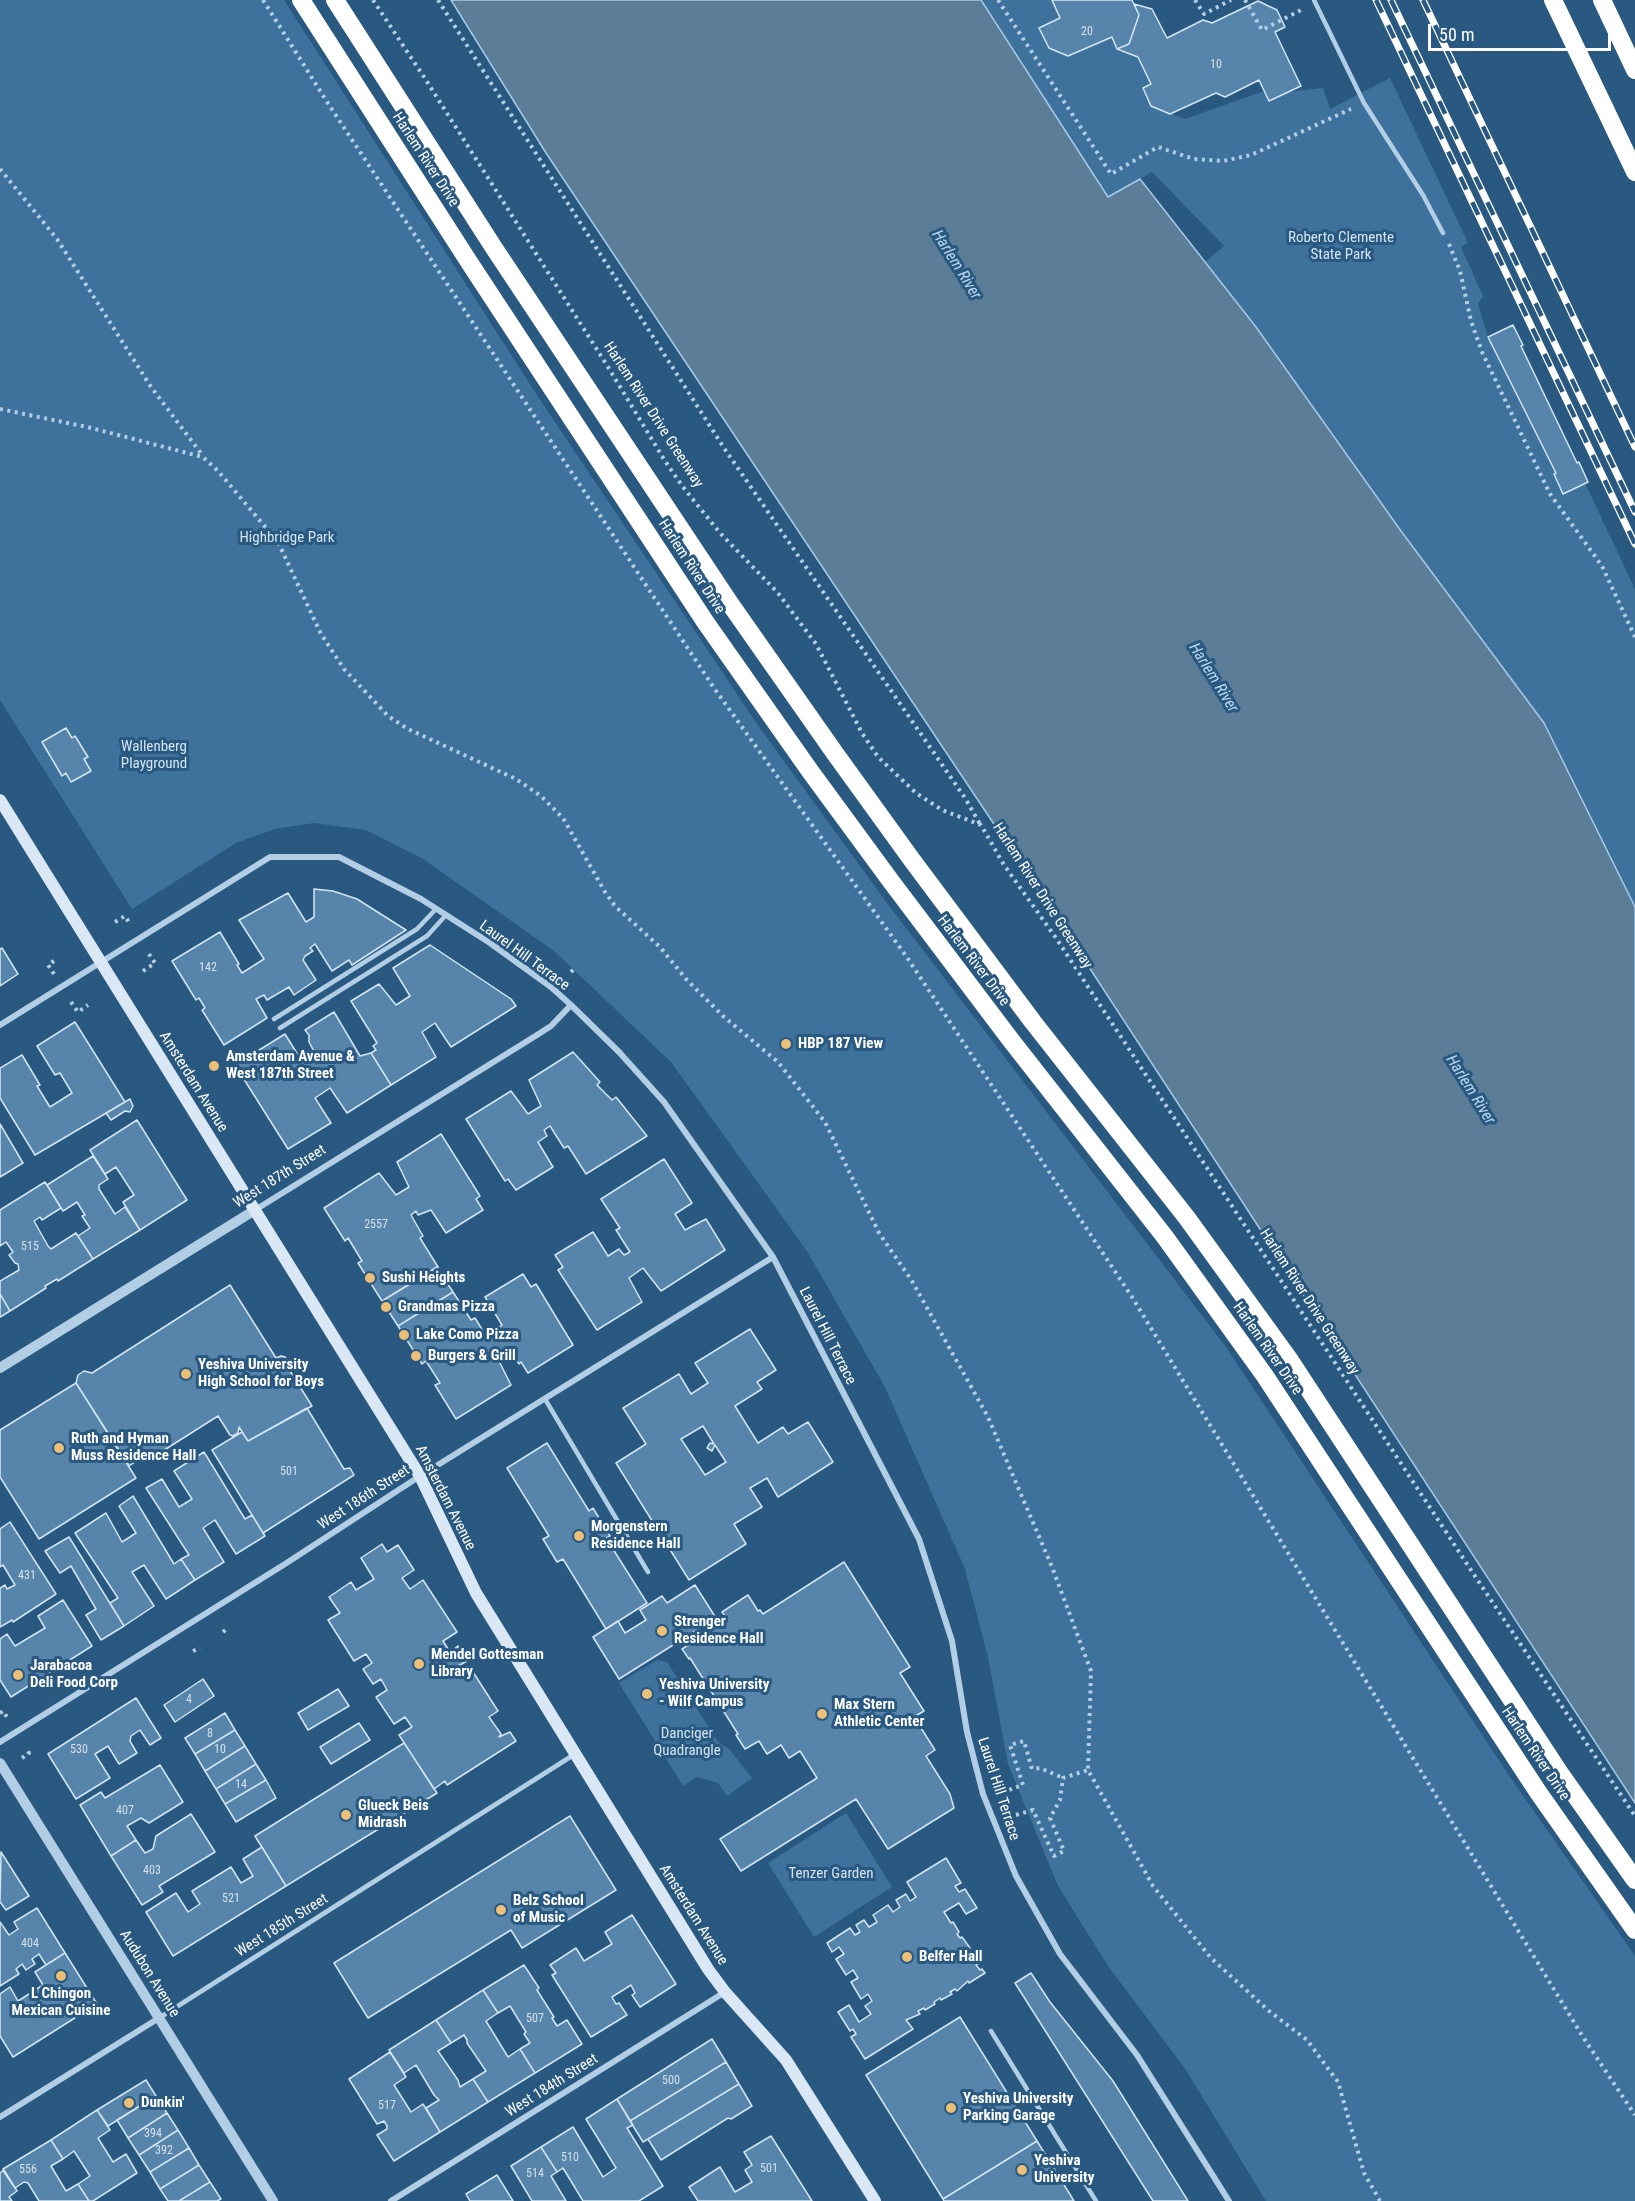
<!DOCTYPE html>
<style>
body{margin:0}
#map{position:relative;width:1635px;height:2201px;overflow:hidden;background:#295880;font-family:"Roboto Condensed",sans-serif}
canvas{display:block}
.scale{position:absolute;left:1428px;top:24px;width:183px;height:27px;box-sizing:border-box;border:3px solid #fff;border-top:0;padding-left:8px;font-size:18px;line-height:21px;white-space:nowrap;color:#fff;-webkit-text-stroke:4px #295880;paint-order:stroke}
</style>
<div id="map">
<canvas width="1635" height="2201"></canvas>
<div class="scale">50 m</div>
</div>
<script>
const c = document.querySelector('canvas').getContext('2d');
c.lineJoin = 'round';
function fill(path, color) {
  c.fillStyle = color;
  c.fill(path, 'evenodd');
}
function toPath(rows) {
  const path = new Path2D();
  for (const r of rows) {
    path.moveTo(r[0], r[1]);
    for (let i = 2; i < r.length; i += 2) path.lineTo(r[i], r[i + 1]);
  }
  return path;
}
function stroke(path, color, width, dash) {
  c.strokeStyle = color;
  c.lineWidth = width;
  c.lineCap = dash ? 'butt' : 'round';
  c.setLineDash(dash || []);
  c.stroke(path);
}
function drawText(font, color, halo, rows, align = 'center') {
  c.font = font + ' "Roboto Condensed",sans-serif';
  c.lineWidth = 6;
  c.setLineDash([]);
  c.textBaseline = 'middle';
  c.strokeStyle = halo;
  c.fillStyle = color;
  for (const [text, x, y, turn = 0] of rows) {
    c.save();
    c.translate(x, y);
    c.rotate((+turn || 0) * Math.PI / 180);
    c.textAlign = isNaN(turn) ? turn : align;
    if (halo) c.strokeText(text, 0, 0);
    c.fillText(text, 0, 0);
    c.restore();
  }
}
const green = toPath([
 [0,0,284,0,535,392,757,724,887,903,1226,1347,1508,1774,1635,1956,1635,2201,1266,2201,1186,2070,1108,1966,1058,1886,1008,1764,988,1657,965,1569,885,1387,807,1251,671,1062,554,951,423,859,366,830,314,823,275,829,236,843,132,909,0,700],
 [981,0,1052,0,1060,18,1040,28,1068,56,1112,37,1138,57,1151,84,1143,89,1151,106,1185,119,1264,91,1269,101,1287,92,1323,88,1330,109,1390,78,1468,243,1461,247,1483,296,1478,304,1488,337,1556,473,1554,474,1563,493,1585,483,1635,589,1635,907,1544,723,1401,531,1256,327,1205,262,1224,246,1152,172,1108,198],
 [657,1660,667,1662,719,1743,729,1749,752,1778,727,1796,718,1783,697,1777,683,1786,619,1683],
 [846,1813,892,1887,814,1937,768,1863]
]);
const water = toPath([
 [451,0,981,0,1108,197,1140,179,1256,327,1401,531,1544,723,1635,907,1635,1803,1066,932,546,153,451,0]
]);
const building = toPath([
 [1052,0,1132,0,1139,15,1129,44,1117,49,1112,37,1068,56,1049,48,1039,28,1060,18,1052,0],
 [1258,1,1277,10,1285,27,1275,32,1301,86,1269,101,1259,80,1225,97,1216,93,1170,114,1151,106,1143,88,1151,84,1138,57,1117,49,1129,44,1139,15,1134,4,1152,9,1167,38,1203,20,1212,23,1258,1],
 [1513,325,1523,345,1521,346,1577,463,1579,462,1588,482,1563,494,1554,474,1556,473,1488,337,1513,325],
 [66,728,72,738,75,736,88,757,84,759,91,771,71,782,66,773,62,776,42,742,66,728],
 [314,889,333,891,357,899,406,930,352,965,349,960,332,971,315,944,310,948,313,951,305,956,303,960,316,980,294,995,289,987,267,1000,264,995,256,999,267,1018,224,1045,202,1010,205,1008,199,998,196,1000,172,961,220,932,239,964,237,965,242,973,264,959,239,920,288,893,306,922,314,917,314,889],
 [430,945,511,999,516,1006,451,1047,435,1023,422,1032,436,1057,391,1085,371,1053,376,1050,373,1046,377,1043,351,1001,379,984,396,1005,410,996,393,968,430,945],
 [2,948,18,974,0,986,0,949,2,948],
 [334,1012,360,1056,371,1053,391,1085,347,1113,330,1088,315,1098,331,1123,288,1149,235,1065,285,1034,303,1063,316,1055,309,1042,309,1035,305,1030,334,1012],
 [75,1022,125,1102,35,1155,0,1098,0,1068,22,1055,40,1085,37,1086,50,1107,72,1093,60,1073,55,1075,37,1046,75,1022],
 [573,1052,600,1082,597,1085,612,1100,616,1097,647,1136,586,1174,568,1146,564,1148,550,1126,544,1130,547,1136,538,1142,553,1167,516,1190,508,1179,505,1181,466,1119,511,1091,528,1114,541,1106,529,1080,573,1052],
 [130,1099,133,1106,130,1112,125,1111,111,1120,106,1113,130,1099],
 [137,1120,187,1200,140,1230,123,1202,134,1195,116,1167,105,1174,90,1150,137,1120],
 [0,1124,23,1163,0,1177,0,1124],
 [441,1134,480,1196,476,1199,483,1210,446,1233,431,1210,418,1215,416,1211,411,1215,423,1236,420,1238,438,1267,382,1301,358,1263,362,1261,348,1238,345,1241,324,1208,379,1173,396,1195,409,1187,397,1162,441,1134],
 [93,1156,108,1179,99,1185,99,1189,115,1214,125,1207,140,1230,93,1259,78,1236,90,1228,82,1216,85,1215,77,1202,63,1211,47,1185,93,1156],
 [664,1159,692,1203,675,1214,685,1230,706,1219,725,1250,661,1291,643,1268,629,1278,642,1302,597,1330,558,1270,563,1267,555,1255,593,1232,608,1256,619,1249,624,1255,630,1252,616,1230,620,1228,601,1199,664,1159],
 [45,1182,61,1208,42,1220,40,1217,34,1221,48,1246,51,1249,76,1233,93,1259,58,1281,57,1279,45,1286,46,1288,10,1311,0,1294,0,1281,19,1270,18,1264,15,1263,9,1255,13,1252,6,1242,0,1246,0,1210,45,1182],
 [437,1267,453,1292,398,1326,382,1301,437,1267],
 [523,1274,531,1287,536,1284,573,1345,528,1373,521,1362,519,1364,511,1351,498,1359,511,1385,456,1419,435,1385,440,1383,426,1361,422,1364,398,1326,453,1292,471,1320,475,1318,489,1341,496,1338,492,1332,502,1325,485,1297,523,1274],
 [230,1285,276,1358,281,1356,285,1357,288,1361,287,1366,312,1406,248,1441,239,1427,238,1433,233,1436,230,1435,218,1416,147,1461,144,1456,129,1466,76,1383,78,1375,84,1371,92,1373,230,1285],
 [0,1294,10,1311,0,1317,0,1294],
 [750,1329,776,1370,757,1382,762,1389,735,1406,758,1443,783,1427,788,1434,808,1422,833,1462,778,1497,767,1478,750,1488,762,1507,734,1524,746,1544,689,1580,616,1463,646,1444,623,1408,679,1374,691,1394,708,1383,695,1363,750,1329],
 [703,1426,714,1444,710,1443,707,1448,712,1451,715,1445,726,1462,705,1475,681,1439,703,1426],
 [76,1383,136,1478,39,1539,0,1477,0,1430,76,1383],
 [307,1408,344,1469,350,1468,354,1475,263,1533,212,1450,242,1432,248,1441,307,1408],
 [547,1443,589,1511,593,1508,610,1536,606,1538,647,1603,606,1629,563,1559,557,1562,543,1539,549,1536,507,1468,547,1443],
 [204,1452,245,1519,252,1515,265,1536,236,1554,215,1520,203,1528,224,1562,195,1580,181,1559,189,1555,146,1488,162,1479,179,1507,192,1499,174,1471,204,1452],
 [133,1496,174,1564,181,1559,195,1580,166,1599,144,1565,132,1572,154,1606,124,1626,110,1603,118,1598,75,1533,106,1513,122,1542,136,1533,119,1506,133,1496],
 [10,1522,56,1594,13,1622,12,1620,0,1627,0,1588,5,1585,7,1589,15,1585,3,1565,0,1567,0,1529,10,1522],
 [69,1537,124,1626,101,1640,86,1615,96,1609,71,1566,60,1573,45,1551,69,1537],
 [382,1544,387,1552,398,1545,414,1570,402,1578,410,1589,423,1580,457,1632,443,1641,450,1652,458,1646,467,1661,458,1666,465,1677,473,1672,498,1711,489,1717,501,1734,499,1737,510,1732,516,1741,447,1785,445,1781,434,1789,399,1735,412,1727,405,1717,394,1724,376,1697,387,1690,381,1679,373,1684,363,1669,372,1663,366,1654,354,1661,328,1620,340,1613,329,1597,351,1582,356,1590,374,1579,361,1558,382,1544],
 [844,1562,910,1667,900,1673,924,1711,914,1717,935,1750,926,1756,950,1794,954,1808,888,1849,856,1799,741,1871,720,1839,817,1778,800,1751,789,1758,781,1745,767,1754,759,1741,745,1749,736,1735,738,1734,690,1658,689,1659,682,1649,728,1620,722,1612,748,1595,758,1611,760,1610,763,1614,844,1562],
 [695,1585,716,1618,619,1679,593,1637,618,1621,625,1633,646,1620,640,1610,662,1596,667,1603,695,1585],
 [63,1600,92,1646,11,1697,0,1680,0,1639,7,1634,15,1646,45,1628,38,1616,63,1600],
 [203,1679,214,1696,175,1722,164,1705,203,1679],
 [338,1689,349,1706,308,1730,298,1713,338,1689],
 [136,1698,161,1738,150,1745,140,1730,131,1736,130,1741,137,1753,119,1764,108,1746,95,1754,110,1778,76,1799,48,1754,136,1698],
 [225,1713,235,1730,195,1754,185,1738,225,1713],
 [359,1723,370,1740,331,1764,320,1747,359,1723],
 [235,1730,245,1746,205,1771,195,1754,235,1730],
 [404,1743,437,1793,286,1886,255,1836,404,1743],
 [245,1746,256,1764,216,1789,205,1771,245,1746],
 [256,1764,266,1780,225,1804,216,1789,256,1764],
 [160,1765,183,1802,149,1823,141,1818,127,1826,136,1840,111,1856,80,1805,101,1792,105,1798,160,1765],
 [266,1780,276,1798,236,1822,225,1804,266,1780],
 [191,1814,215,1852,159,1886,163,1892,142,1905,111,1856,136,1840,145,1853,153,1849,156,1836,191,1814],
 [570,1816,616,1890,522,1948,511,1930,368,2018,334,1963,570,1816],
 [262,1847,286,1886,173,1956,146,1912,176,1893,188,1912,200,1904,192,1891,231,1867,241,1883,253,1876,243,1859,262,1847],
 [1,1852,29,1896,6,1910,0,1902,1,1852],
 [946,1858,961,1883,955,1886,959,1892,965,1889,977,1908,966,1914,959,1903,944,1912,951,1923,953,1922,959,1932,957,1934,960,1938,962,1937,970,1948,967,1950,970,1954,972,1953,979,1963,976,1965,980,1970,982,1969,985,1973,969,1983,968,1981,957,1991,955,1989,950,1992,952,1994,941,2000,940,1998,934,2002,935,2004,925,2010,924,2008,918,2011,920,2014,906,2020,913,2029,865,2059,851,2037,856,2034,853,2029,850,2031,838,2012,849,2005,859,2022,871,2014,865,2006,872,2001,868,1994,861,1999,851,1982,858,1978,853,1970,846,1975,836,1959,844,1954,839,1947,832,1952,827,1943,850,1928,855,1935,860,1932,856,1925,864,1920,869,1927,877,1922,873,1915,888,1905,893,1912,900,1907,896,1900,906,1894,910,1901,916,1897,907,1882,946,1858],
 [37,1908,65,1953,46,1965,39,1954,32,1959,35,1964,26,1970,22,1964,16,1969,19,1974,0,1986,0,1922,9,1935,18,1929,14,1922,37,1908],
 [632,1915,676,1984,640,2007,632,1995,635,1993,631,1985,612,1997,616,2004,619,2003,627,2015,591,2037,552,1975,556,1973,550,1965,576,1948,584,1961,612,1944,605,1932,632,1915],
 [65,1953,97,2004,13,2057,0,2036,0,1994,10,1987,18,2001,43,1985,35,1972,65,1953],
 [524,1965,539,1988,537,1990,554,2017,552,2018,557,2026,567,2020,582,2044,535,2073,520,2049,530,2043,524,2034,526,2032,510,2006,498,2013,483,1990,524,1965],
 [1031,1973,1050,2002,1113,2081,1188,2201,1153,2201,1015,1983,1031,1973],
 [483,1990,498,2013,486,2021,508,2057,520,2049,535,2073,488,2102,473,2079,486,2071,467,2043,467,2040,464,2035,451,2043,436,2020,483,1990],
 [960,2017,1037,2141,943,2199,866,2075,960,2017],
 [436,2020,451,2043,438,2051,458,2080,460,2087,473,2079,488,2102,440,2132,426,2108,439,2100,434,2095,416,2065,404,2073,389,2050,436,2020],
 [712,2039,726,2062,630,2121,617,2099,712,2039],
 [390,2052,406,2077,394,2085,411,2112,423,2104,440,2132,394,2161,377,2135,387,2129,387,2126,384,2121,377,2124,349,2079,390,2052],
 [726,2062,739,2084,643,2142,630,2121,726,2062],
 [146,2080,156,2096,108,2126,97,2110,146,2080],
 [739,2084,752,2106,731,2119,728,2118,661,2160,648,2139,739,2084],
 [156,2096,167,2113,128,2138,117,2120,156,2096],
 [617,2099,633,2125,627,2128,663,2186,639,2201,583,2201,563,2168,557,2172,541,2147,573,2127,603,2177,616,2168,586,2119,617,2099],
 [97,2110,110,2130,98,2138,113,2162,126,2154,137,2173,93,2201,89,2201,78,2184,90,2176,74,2151,63,2159,51,2140,97,2110],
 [167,2113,178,2130,139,2155,128,2138,167,2113],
 [178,2130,189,2148,150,2172,139,2155,178,2130],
 [771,2136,812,2201,698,2201,689,2187,720,2167,735,2192,752,2182,745,2170,752,2165,744,2152,771,2136],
 [51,2140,63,2159,51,2166,66,2191,78,2184,89,2201,39,2201,28,2183,24,2182,15,2188,4,2172,3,2169,51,2140],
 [1037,2141,1074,2201,944,2201,943,2199,1037,2141],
 [541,2147,557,2172,551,2176,566,2201,532,2201,511,2166,541,2147],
 [189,2148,199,2165,160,2189,150,2172,189,2148],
 [199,2165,210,2182,179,2201,168,2201,160,2189,199,2165],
 [4,2170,17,2191,9,2197,12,2201,0,2201,0,2173,4,2170],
 [497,2175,513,2201,470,2201,466,2194,497,2175],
 [210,2182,221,2199,217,2201,179,2201,210,2182]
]);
const path = toPath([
 [263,0,329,105,714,688,906,956,1132,1297,1583,2037,1635,2115],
 [373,0,424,77,608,367,665,461,683,487,720,533,778,593,816,644,862,733,878,757,916,793,942,810,981,825,1004,865,1056,938,1469,1567,1635,1816],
 [438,0,724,448,965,798,980,824],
 [998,0,1111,174,1158,147,1194,159,1209,160,1223,161,1251,155,1351,109],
 [1195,0,1204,14,1231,0],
 [1245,0,1262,30,1303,9],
 [0,169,57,239,151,387,203,456],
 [1449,244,1460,271,1471,321,1482,352,1550,494,1602,566,1635,637],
 [0,409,87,427,203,457,218,471,278,542,321,634,344,669,388,716,408,729,516,779,541,796,563,818,605,892,615,906,660,947,686,979,723,1016,778,1062,825,1122,879,1233,912,1281,988,1417,1052,1567,1091,1671,1088,1770,1153,1886,1211,1958,1269,2011,1307,2040,1338,2082,1364,2173,1380,2201],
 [115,922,125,916,130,924],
 [143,971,155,963,149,954],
 [571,972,575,968],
 [54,974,48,965,57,959],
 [71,1002,78,1012,88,1005],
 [223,1632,228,1628],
 [193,1651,200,1648],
 [0,1713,3,1711,9,1720],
 [22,1758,29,1753,26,1749],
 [1009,1790,1023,1785,1010,1745,1024,1741,1032,1769,1040,1768,1063,1778],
 [1016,1815,1033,1810,1054,1856,1064,1851,1050,1818,1060,1800,1063,1778,1088,1770]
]);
const service = toPath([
 [1314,0,1364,103,1423,195,1443,233],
 [274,1019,417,929,436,909],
 [280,1028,427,936,446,915],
 [545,1399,648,1572],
 [991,2031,1096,2201]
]);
const pedestrian = toPath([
 [159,2018,575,1754]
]);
const minor = toPath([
 [0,1025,270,857,339,857,421,899,490,943,551,987,571,1005,619,1052,664,1102,773,1257,919,1539,952,1641,967,1732,983,1794,1016,1876,1060,1954,1137,2055,1229,2201],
 [255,1210,537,1035,551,1026,571,1005],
 [0,1742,285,1564,420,1476,773,1257],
 [0,2117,159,2018],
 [391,2201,725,1992]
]);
const tertiary = toPath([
 [0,1368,255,1210],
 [0,1763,273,2201]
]);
const secondary = toPath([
 [0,800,420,1476,476,1593,708,1969,725,1992,786,2060,875,2201]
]);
const motorway = toPath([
 [301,0,469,262,706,623,810,771,890,880,1010,1039,1165,1237,1265,1376,1538,1792,1635,1930],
 [335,0,494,248,731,605,834,752,912,860,1033,1022,1187,1218,1289,1359,1559,1772,1635,1880],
 [1553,0,1635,172],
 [1602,0,1635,70]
]);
const rail = toPath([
 [1376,0,1635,544],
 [1391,0,1635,512],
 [1423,0,1635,447]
]);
const markers = [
 [786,1044,6,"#ecbf78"],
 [214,1066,6,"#ecbf78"],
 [370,1278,6,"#ecbf78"],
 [386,1307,6,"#ecbf78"],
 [404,1335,6,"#ecbf78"],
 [416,1356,6,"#ecbf78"],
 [186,1374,6,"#ecbf78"],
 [59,1448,6,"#ecbf78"],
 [579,1536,6,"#ecbf78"],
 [662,1631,6,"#ecbf78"],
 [419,1664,6,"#ecbf78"],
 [18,1675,6,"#ecbf78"],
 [647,1694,6,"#ecbf78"],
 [822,1714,6,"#ecbf78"],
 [346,1815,6,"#ecbf78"],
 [501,1910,6,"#ecbf78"],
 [907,1957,6,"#ecbf78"],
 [61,1976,6,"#ecbf78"],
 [129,2103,6,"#ecbf78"],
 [951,2108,6,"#ecbf78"],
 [1022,2170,6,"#ecbf78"]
];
const numberNames = [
 ["20",1087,32],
 ["10",1216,65],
 ["142",208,968],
 ["2557",376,1225],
 ["515",30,1247],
 ["501",289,1472],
 ["431",27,1576],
 ["4",189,1700],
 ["8",210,1734],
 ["530",79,1750],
 ["10",220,1750],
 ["14",241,1785],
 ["407",125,1811],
 ["403",152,1871],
 ["521",231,1899],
 ["404",30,1944],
 ["507",535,2019],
 ["500",671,2081],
 ["517",387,2106],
 ["394",153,2134],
 ["392",164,2151],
 ["510",570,2158],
 ["501",769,2169],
 ["556",28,2170],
 ["514",535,2174]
];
const streetNames = [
 ["Harlem River Drive",425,160,57],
 ["Harlem River Drive Greenway",653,415,57],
 ["Harlem River Drive",691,567,57],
 ["Harlem River Drive Greenway",1042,896,57],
 ["Laurel Hill Terrace",524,956,36],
 ["Harlem River Drive",973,961,53],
 ["Amsterdam Avenue",193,1082,58],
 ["West 187th Street",280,1177,-32],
 ["Harlem River Drive Greenway",1309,1302,57],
 ["Laurel Hill Terrace",827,1336,63],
 ["Harlem River Drive",1267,1349,55],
 ["West 186th Street",364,1498,-33],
 ["Amsterdam Avenue",445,1498,63],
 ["Harlem River Drive",1535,1754,56],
 ["Laurel Hill Terrace",998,1789,72],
 ["Amsterdam Avenue",693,1915,58],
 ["West 185th Street",282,1926,-32],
 ["Audubon Avenue",149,1974,58],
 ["West 184th Street",552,2086,-32]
];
const parkNames = [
 ["Roberto Clemente",1341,238],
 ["State Park",1341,255],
 ["Highbridge Park",287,538],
 ["Wallenberg",154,747],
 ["Playground",154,764],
 ["Danciger",687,1734],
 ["Quadrangle",687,1751],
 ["Tenzer Garden",831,1874]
];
const poiNames = [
 ["HBP 187 View",798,1044],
 ["Amsterdam Avenue &",226,1057],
 ["West 187th Street",226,1074],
 ["Sushi Heights",382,1278],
 ["Grandmas Pizza",398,1307],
 ["Lake Como Pizza",416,1335],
 ["Burgers & Grill",428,1356],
 ["Yeshiva University",198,1365],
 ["High School for Boys",198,1382],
 ["Ruth and Hyman",71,1439],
 ["Muss Residence Hall",71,1456],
 ["Morgenstern",591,1527],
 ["Residence Hall",591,1544],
 ["Strenger",674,1622],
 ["Residence Hall",674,1639],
 ["Mendel Gottesman",431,1655],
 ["Library",431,1672],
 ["Jarabacoa",30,1666],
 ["Deli Food Corp",30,1683],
 ["Yeshiva University",659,1685],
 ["- Wilf Campus",659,1702],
 ["Max Stern",834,1705],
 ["Athletic Center",834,1722],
 ["Glueck Beis",358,1806],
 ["Midrash",358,1823],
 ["Belz School",513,1901],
 ["of Music",513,1918],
 ["Belfer Hall",919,1957],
 ["L Chingon",61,1994,"center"],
 ["Mexican Cuisine",61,2011,"center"],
 ["Yeshiva University",963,2099],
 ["Parking Garage",963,2116],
 ["Dunkin'",141,2103],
 ["Yeshiva",1034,2161],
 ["University",1034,2178]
];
const waterNames = [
 ["Harlem River",956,265,58],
 ["Harlem River",1213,678,58],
 ["Harlem River",1470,1090,58]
];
fill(green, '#3e729d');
fill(water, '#5c7d98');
stroke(water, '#a5cae6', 1.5);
fill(building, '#5684aa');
stroke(building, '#d3e6f5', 1.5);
stroke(path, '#b1cee5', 4, [3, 4.5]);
stroke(service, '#b1cee5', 4.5);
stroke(pedestrian, '#b1cee5', 5);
stroke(minor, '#b1cee5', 6);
stroke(tertiary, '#b1cee5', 10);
stroke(secondary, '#dae8f5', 12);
stroke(motorway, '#fff', 18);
stroke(rail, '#fff', 7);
stroke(rail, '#295880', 4.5, [14]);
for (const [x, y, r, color] of markers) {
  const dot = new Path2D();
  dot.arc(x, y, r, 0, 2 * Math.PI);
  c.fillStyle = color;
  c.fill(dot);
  stroke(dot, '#295880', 2);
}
drawText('12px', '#d5e0ea', null, numberNames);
drawText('15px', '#fff', '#295880', streetNames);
drawText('15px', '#d3e6f5', '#295880', parkNames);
drawText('bold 15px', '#fff', '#295880', poiNames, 'left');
drawText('italic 16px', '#bcd7ed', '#295880', waterNames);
</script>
